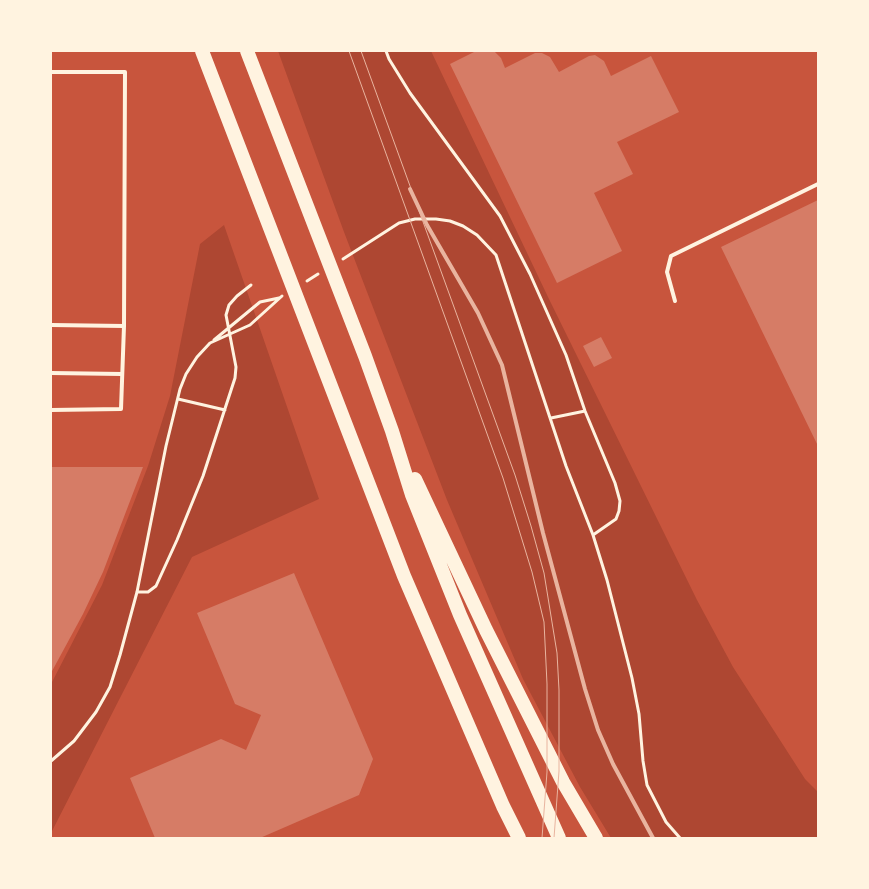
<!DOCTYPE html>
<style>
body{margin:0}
#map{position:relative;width:869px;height:889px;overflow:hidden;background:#c8553d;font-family:Literata,serif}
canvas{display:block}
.frame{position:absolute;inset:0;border:52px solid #fff3e0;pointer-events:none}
</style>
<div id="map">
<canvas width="869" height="889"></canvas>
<div class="frame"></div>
</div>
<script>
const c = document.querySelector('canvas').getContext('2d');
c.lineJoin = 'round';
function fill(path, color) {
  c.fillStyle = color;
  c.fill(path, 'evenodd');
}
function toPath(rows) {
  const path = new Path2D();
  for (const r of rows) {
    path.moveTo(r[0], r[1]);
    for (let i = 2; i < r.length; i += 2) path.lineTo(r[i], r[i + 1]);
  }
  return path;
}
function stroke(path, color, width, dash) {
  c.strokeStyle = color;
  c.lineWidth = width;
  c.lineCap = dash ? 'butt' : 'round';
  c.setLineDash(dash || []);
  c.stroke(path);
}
const green = toPath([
 [278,51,431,51,548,297,697,600,733,667,805,779,818,792,818,838,611,838,580,787,523,679,447,500,344,232],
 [224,225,319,499,192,557,51,833,51,684,102,585,148,466,170,396,200,244]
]);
const building = toPath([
 [476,51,494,51,501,58,505,68,535,53,542,53,550,57,559,72,589,56,595,55,604,61,611,76,651,56,679,112,617,142,633,174,594,193,622,251,557,283,450,64],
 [818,200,818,446,721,247],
 [601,337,612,358,594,367,583,346],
 [51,467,143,467,103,572,83,614,51,673],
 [294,573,373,759,359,795,260,838,155,838,130,778,221,739,246,750,261,715,235,704,197,613]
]);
const path = toPath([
 [386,51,389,59,410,93,500,216,530,274,566,355,585,411,615,483,620,501,619,511,616,519,593,535],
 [343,259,399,223,415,219,436,219,450,221,463,226,477,235,496,255,566,466,593,535,607,580,632,678,639,714,643,761,647,785,666,822,680,838],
 [307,281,318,274],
 [214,340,260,302,279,298],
 [178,399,225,410],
 [551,418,585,411],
 [137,592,148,592,156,586,177,540,203,476,235,378,236,367,226,315,229,305,237,296,251,285],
 [51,761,74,741,96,712,110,687,120,655,137,592,166,446,180,389,186,374,197,357,210,343,250,325,282,296]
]);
const service = toPath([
 [51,72,125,72,124,326,51,325],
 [675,301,667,272,671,256,818,184],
 [51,373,122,374],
 [51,410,121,409,124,326]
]);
const trunk = toPath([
 [202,51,404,576,503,806,519,838],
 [247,51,365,356,392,431,412,495,460,615,559,838],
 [415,479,486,630,563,782,596,838]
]);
const tram = toPath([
 [349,51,503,478,532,572,544,622,547,684,547,772,542,838],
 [361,51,515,475,531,526,544,573,557,653,559,690,559,771,554,838]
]);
const rail = toPath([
 [410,189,427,225,478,313,502,365,543,533,585,689,598,730,613,764,653,838]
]);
fill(green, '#ae4732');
fill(building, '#d67c66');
stroke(path, '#fff3e0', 3);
stroke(service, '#fff3e0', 4);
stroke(trunk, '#fff3e0', 14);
stroke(tram, '#e9b49f', 1);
stroke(rail, '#e9b49f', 4);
</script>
